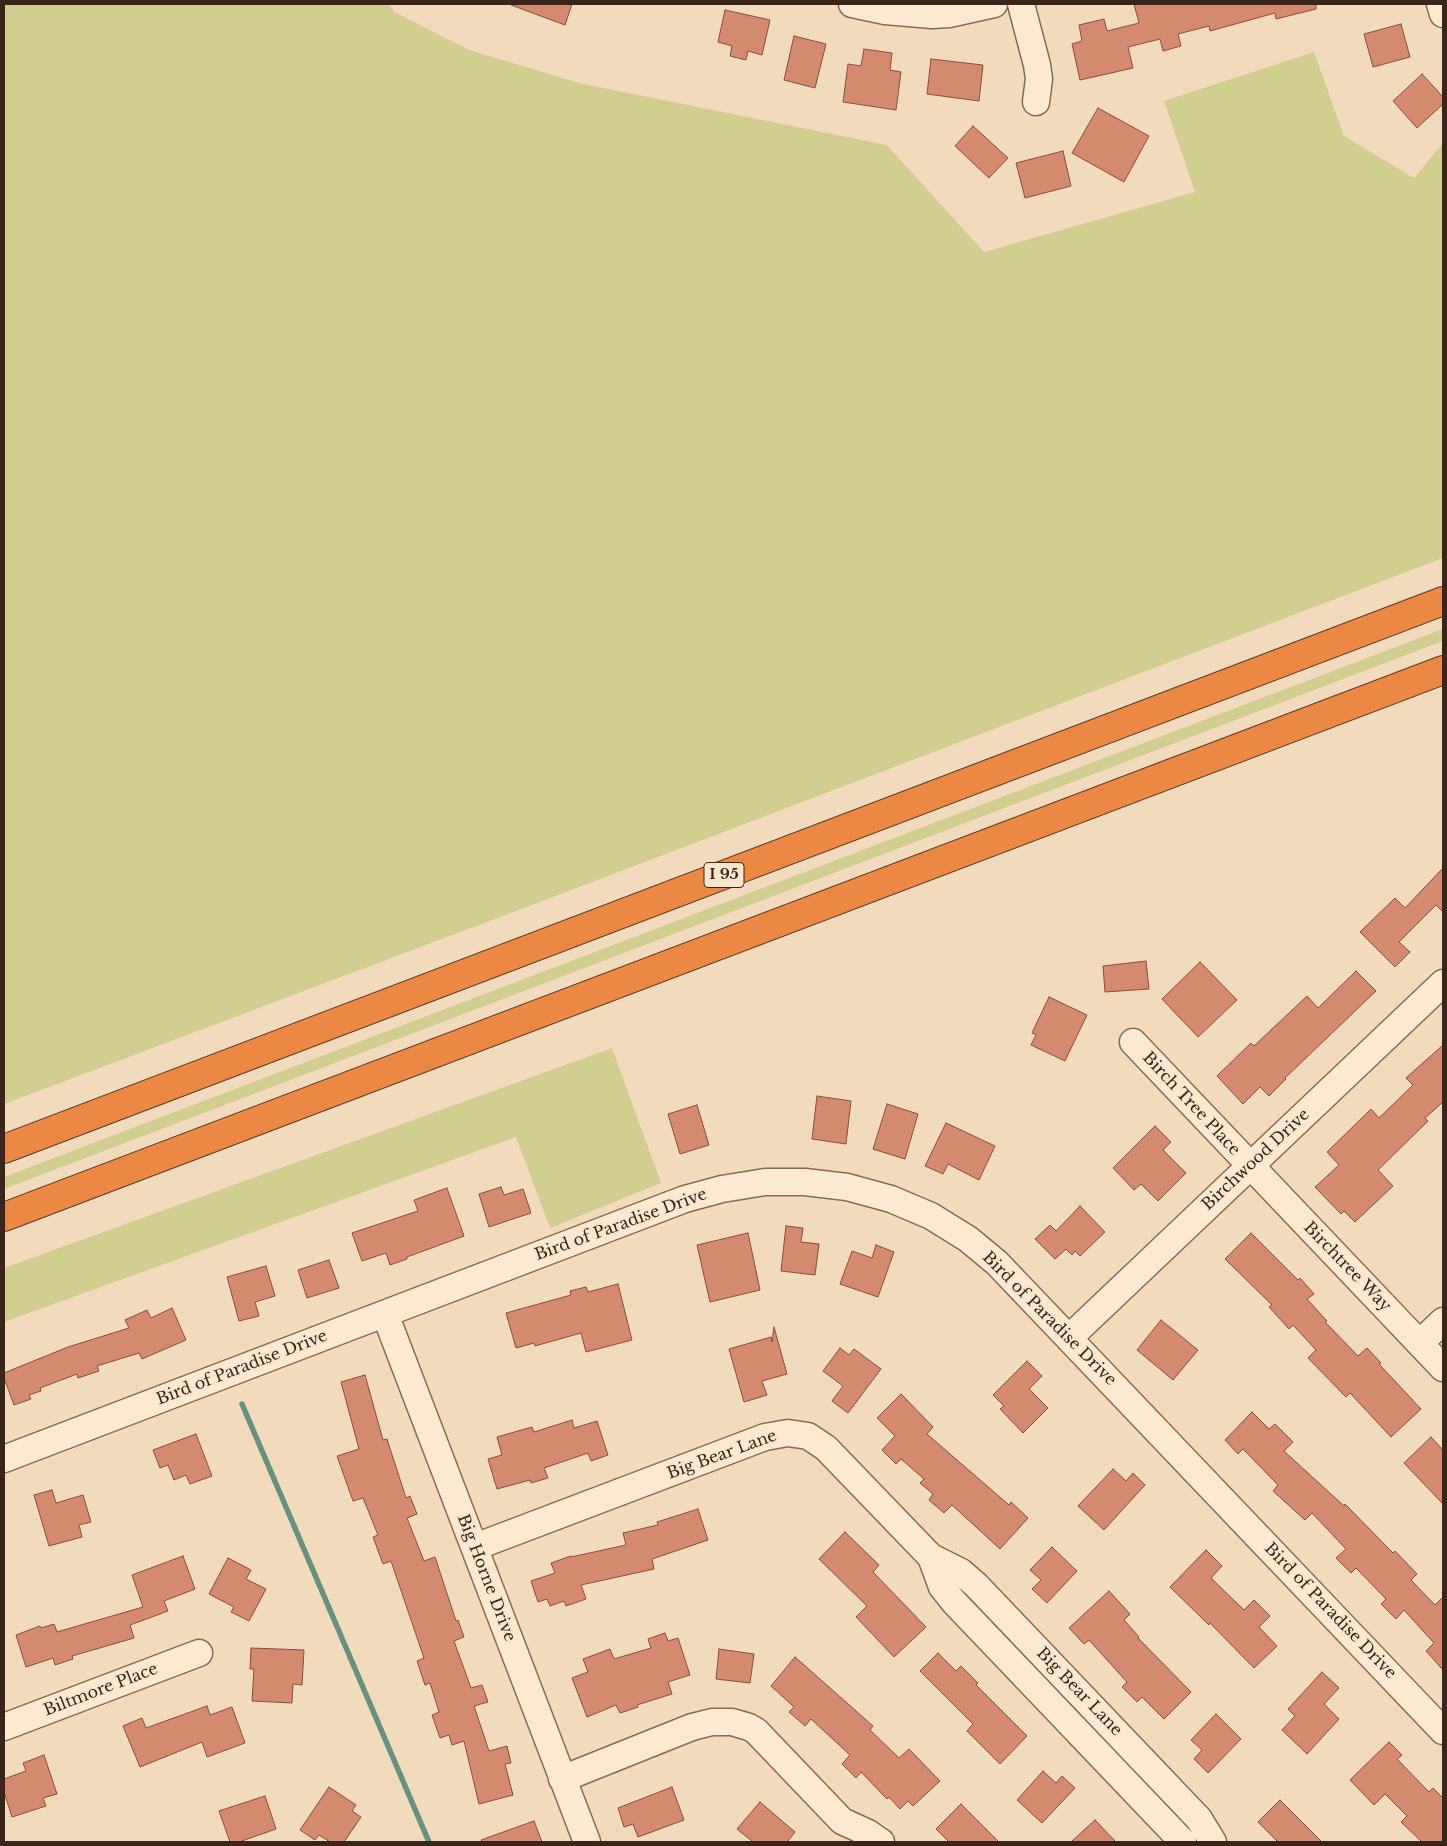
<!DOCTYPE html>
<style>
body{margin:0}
#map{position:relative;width:1447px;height:1846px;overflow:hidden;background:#f2dabd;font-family:"Libre Baskerville",serif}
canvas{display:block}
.frame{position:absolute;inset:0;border:5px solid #39251b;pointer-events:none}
</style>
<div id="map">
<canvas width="1447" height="1846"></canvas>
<div class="frame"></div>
</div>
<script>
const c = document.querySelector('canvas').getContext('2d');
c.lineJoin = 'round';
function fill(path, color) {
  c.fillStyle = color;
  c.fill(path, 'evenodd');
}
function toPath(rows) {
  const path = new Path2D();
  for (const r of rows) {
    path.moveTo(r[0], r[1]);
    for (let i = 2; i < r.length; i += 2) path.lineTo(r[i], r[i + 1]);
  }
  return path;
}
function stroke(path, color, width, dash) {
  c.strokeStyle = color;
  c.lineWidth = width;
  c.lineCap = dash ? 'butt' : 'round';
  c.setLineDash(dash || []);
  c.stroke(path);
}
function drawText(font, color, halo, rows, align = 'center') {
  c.font = font + ' "Libre Baskerville",serif';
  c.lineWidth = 4.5;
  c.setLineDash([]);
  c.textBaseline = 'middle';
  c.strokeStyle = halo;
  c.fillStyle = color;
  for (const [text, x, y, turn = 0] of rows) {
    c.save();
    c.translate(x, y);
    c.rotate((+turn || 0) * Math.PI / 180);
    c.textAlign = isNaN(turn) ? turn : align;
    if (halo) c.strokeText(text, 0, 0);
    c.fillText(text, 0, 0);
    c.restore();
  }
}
const green = toPath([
 [4,4,389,4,394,12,469,50,583,84,887,145,984,252,1195,192,1164,101,1314,52,1344,136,1414,178,1443,143,1443,558,524,908,4,1104],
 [1443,629,1443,641,4,1189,4,1177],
 [612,1048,661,1183,550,1228,516,1137,4,1322,4,1268]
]);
const stream = toPath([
 [242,1404,429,1842]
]);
const building = toPath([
 [511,4,572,4,565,25,511,5,511,4],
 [1134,4,1316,4,1316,9,1276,19,1275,13,1210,31,1209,26,1178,34,1181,46,1163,51,1160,39,1128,47,1133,68,1080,80,1072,44,1082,41,1079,25,1104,19,1107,31,1139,23,1134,4],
 [725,10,770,20,762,55,748,51,746,60,730,56,732,46,718,42,725,10],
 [1401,24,1410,57,1373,67,1364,34,1401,24],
 [794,36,826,44,815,88,784,80,794,36],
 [864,49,892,53,890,70,901,72,896,110,843,102,848,64,861,66,864,49],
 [931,59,983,65,979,101,927,94,931,59],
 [1422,74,1443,97,1443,104,1417,128,1393,101,1422,74],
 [1098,108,1149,136,1124,182,1072,153,1098,108],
 [973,126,1008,158,989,178,955,146,973,126],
 [1063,151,1071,186,1025,198,1016,163,1063,151],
 [1443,868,1443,912,1436,905,1399,942,1410,952,1395,967,1360,932,1395,898,1405,908,1443,868],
 [1146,961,1149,989,1105,992,1103,966,1146,961],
 [1200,962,1237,1000,1198,1037,1162,999,1200,962],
 [1356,971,1376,991,1285,1078,1286,1079,1269,1096,1260,1087,1243,1104,1217,1076,1251,1043,1254,1046,1307,996,1318,1008,1356,971],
 [1049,997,1087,1015,1065,1061,1031,1045,1036,1035,1032,1033,1049,997],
 [1443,1045,1443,1102,1425,1118,1428,1121,1378,1170,1393,1186,1355,1222,1344,1211,1341,1214,1315,1187,1339,1165,1327,1152,1371,1109,1379,1118,1413,1085,1406,1078,1443,1045],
 [817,1096,851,1101,846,1144,812,1139,817,1096],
 [887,1104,918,1114,905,1159,873,1149,887,1104],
 [697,1105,709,1145,680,1154,668,1114,697,1105],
 [946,1123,995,1146,979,1180,948,1164,943,1174,925,1166,946,1123],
 [1155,1126,1171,1142,1163,1150,1186,1173,1158,1201,1141,1184,1134,1190,1113,1168,1155,1126],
 [501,1187,504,1195,523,1189,531,1213,489,1227,479,1194,501,1187],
 [447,1188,464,1236,407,1257,407,1259,390,1265,386,1253,362,1261,352,1233,418,1211,414,1200,447,1188],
 [1080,1206,1105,1232,1080,1256,1075,1251,1072,1255,1066,1249,1055,1259,1035,1239,1050,1225,1056,1231,1080,1206],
 [786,1226,803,1228,801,1242,819,1244,815,1275,781,1271,786,1226],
 [748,1233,760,1290,710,1302,697,1245,748,1233],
 [1251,1233,1298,1280,1300,1278,1314,1294,1307,1299,1327,1321,1325,1322,1358,1356,1367,1348,1381,1363,1379,1364,1421,1409,1391,1437,1350,1393,1346,1397,1308,1358,1316,1350,1293,1325,1289,1329,1269,1307,1272,1305,1225,1259,1251,1233],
 [876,1245,894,1252,878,1297,840,1284,852,1251,872,1258,876,1245],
 [329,1260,339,1288,307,1298,298,1270,329,1260],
 [266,1266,275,1296,255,1302,259,1316,239,1321,227,1277,266,1266],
 [618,1284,632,1340,586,1352,581,1333,535,1346,534,1343,516,1348,506,1313,571,1295,570,1291,586,1287,588,1292,618,1284],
 [172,1308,186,1340,142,1359,139,1353,97,1366,99,1371,78,1378,77,1374,40,1388,41,1391,29,1395,31,1399,14,1405,4,1378,4,1373,68,1347,129,1328,125,1320,147,1310,151,1318,172,1308],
 [1161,1320,1198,1350,1173,1380,1137,1350,1161,1320],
 [774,1327,787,1374,762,1381,767,1395,744,1402,729,1349,771,1337,772,1342,774,1327],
 [840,1348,849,1355,854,1349,881,1369,848,1413,832,1401,843,1386,823,1371,840,1348],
 [1027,1361,1042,1376,1029,1389,1048,1408,1023,1433,1000,1409,1004,1406,993,1395,1027,1361],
 [365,1375,383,1440,387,1439,406,1498,410,1496,417,1514,407,1518,424,1561,435,1557,456,1621,458,1620,464,1637,454,1641,471,1688,482,1685,488,1702,474,1706,489,1751,507,1746,511,1763,505,1764,513,1795,479,1804,464,1741,452,1745,449,1735,440,1738,432,1715,439,1712,430,1683,425,1685,417,1661,424,1658,391,1561,383,1564,373,1537,378,1535,363,1498,353,1501,337,1456,359,1449,341,1382,365,1375],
 [901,1394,933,1427,927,1434,1009,1505,1011,1502,1028,1518,1000,1549,952,1505,944,1513,929,1500,933,1494,920,1483,924,1479,901,1459,896,1464,882,1450,895,1436,877,1418,901,1394],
 [1252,1412,1269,1429,1275,1424,1293,1442,1284,1451,1344,1506,1345,1504,1393,1553,1395,1551,1417,1574,1411,1580,1435,1605,1443,1597,1443,1670,1426,1651,1434,1643,1404,1610,1396,1619,1381,1604,1386,1599,1356,1568,1351,1573,1336,1558,1346,1549,1312,1513,1305,1520,1273,1491,1278,1485,1243,1449,1238,1454,1225,1440,1252,1412],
 [572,1420,574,1428,597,1421,608,1455,591,1461,588,1453,544,1468,548,1478,531,1483,530,1480,497,1489,488,1459,502,1455,497,1437,532,1427,534,1432,572,1420],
 [196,1434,212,1476,190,1484,186,1475,174,1480,168,1465,160,1468,153,1450,196,1434],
 [1431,1437,1443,1450,1443,1504,1404,1463,1431,1437],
 [1113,1469,1126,1481,1133,1473,1145,1485,1104,1530,1078,1506,1113,1469],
 [52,1490,56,1503,83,1495,91,1522,79,1525,82,1537,49,1546,34,1495,52,1490],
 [698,1509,708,1540,652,1559,654,1569,581,1585,586,1599,566,1606,564,1601,550,1606,547,1599,538,1602,531,1581,555,1573,551,1563,571,1556,571,1557,626,1545,623,1533,658,1525,657,1522,698,1509],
 [845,1532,879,1565,873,1572,926,1627,894,1657,856,1617,867,1606,819,1559,845,1532],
 [1052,1547,1077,1571,1047,1603,1032,1589,1041,1580,1030,1570,1052,1547],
 [1206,1550,1222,1566,1211,1578,1244,1610,1254,1600,1270,1616,1259,1627,1277,1646,1254,1668,1210,1623,1209,1625,1170,1587,1206,1550],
 [183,1556,195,1589,164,1601,168,1611,130,1625,134,1638,72,1656,73,1659,55,1665,53,1658,26,1667,16,1635,40,1626,41,1628,54,1624,57,1632,143,1607,132,1575,183,1556],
 [228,1558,251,1570,246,1579,266,1589,249,1621,231,1612,234,1607,209,1594,228,1558],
 [1109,1591,1130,1614,1124,1620,1139,1637,1138,1638,1191,1692,1164,1719,1142,1697,1137,1702,1122,1687,1127,1682,1089,1640,1084,1644,1069,1628,1109,1591],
 [665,1633,668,1641,678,1638,690,1675,668,1682,672,1694,637,1705,638,1707,620,1713,616,1705,587,1717,572,1678,588,1672,583,1659,610,1649,614,1659,651,1648,648,1639,665,1633],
 [251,1648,304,1650,302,1685,293,1684,292,1703,252,1701,254,1669,250,1669,251,1648],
 [719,1649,754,1654,750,1683,716,1679,719,1649],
 [938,1653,956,1671,961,1666,978,1683,976,1685,1027,1736,1000,1764,967,1731,973,1724,920,1671,938,1653],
 [795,1657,873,1726,870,1730,899,1758,909,1749,940,1781,913,1806,908,1801,900,1809,889,1797,887,1799,861,1772,856,1778,842,1764,850,1755,811,1719,805,1726,789,1712,794,1707,771,1686,795,1657],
 [1322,1672,1339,1688,1324,1704,1339,1719,1307,1754,1282,1730,1295,1716,1288,1709,1322,1672],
 [207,1706,210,1715,232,1707,245,1743,207,1757,202,1742,140,1767,123,1726,142,1718,146,1728,207,1706],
 [1216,1714,1241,1739,1208,1773,1194,1759,1202,1750,1191,1740,1216,1714],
 [1389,1742,1402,1755,1397,1759,1429,1792,1433,1788,1443,1798,1443,1842,1422,1842,1401,1822,1407,1816,1385,1794,1374,1805,1350,1780,1389,1742],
 [44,1755,57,1794,43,1798,46,1806,12,1817,4,1792,4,1779,26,1771,23,1763,44,1755],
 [1043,1771,1056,1783,1062,1776,1075,1788,1042,1823,1017,1800,1043,1771],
 [329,1787,356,1805,352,1811,361,1817,344,1842,330,1842,319,1835,315,1840,300,1830,329,1787],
 [672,1787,684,1820,638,1837,633,1824,624,1827,618,1808,672,1787],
 [265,1796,276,1829,239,1842,230,1842,219,1811,265,1796],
 [1280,1800,1322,1842,1278,1842,1258,1822,1280,1800],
 [760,1802,795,1832,787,1842,753,1842,737,1829,760,1802],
 [961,1804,999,1842,949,1842,936,1829,961,1804],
 [1095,1820,1116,1842,1071,1842,1095,1820],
 [534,1821,542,1842,482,1842,481,1840,534,1821]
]);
const minor = toPath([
 [852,4,885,11,932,15,949,14,994,4],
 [1021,4,1037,65,1039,79,1036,102],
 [1440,4,1443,14],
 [1133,1042,1443,1368],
 [385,1314,587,1842],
 [1069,1338,1443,983],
 [1420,1343,1443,1321],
 [4,1459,685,1199,722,1189,765,1182,805,1182,847,1187,891,1199,931,1216,968,1239,997,1263,1443,1731],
 [475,1547,765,1437,788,1433,808,1436,826,1448,931,1557,961,1572,976,1585,1199,1819,1213,1842],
 [931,1557,942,1587,954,1602,1183,1842],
 [4,1727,199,1653],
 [562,1779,692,1727,712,1722,732,1722,749,1727,756,1731,842,1821,868,1833,881,1842]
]);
const highway = toPath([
 [4,1149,1443,601],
 [4,1217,1443,670]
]);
const shields = [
 [724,875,40]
];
const shieldNames = [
 ["I 95",724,875]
];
const streetNames = [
 ["Birch Tree Place",1191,1104,47],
 ["Birchwood Drive",1256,1160,-43],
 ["Bird of Paradise Drive",621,1225,-20],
 ["Birchtree Way",1347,1267,46],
 ["Bird of Paradise Drive",1049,1319,45],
 ["Bird of Paradise Drive",242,1368,-21],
 ["Big Bear Lane",722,1455,-20],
 ["Big Horne Drive",486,1578,69],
 ["Bird of Paradise Drive",1330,1611,46],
 ["Biltmore Place",101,1690,-21],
 ["Big Bear Lane",1079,1692,46]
];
fill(green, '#d1cf90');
stroke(stream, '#689181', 5.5);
fill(building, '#d48a6f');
stroke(building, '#8d4d38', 1);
stroke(minor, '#8c6954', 29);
stroke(highway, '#593829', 30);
stroke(minor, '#fce9d1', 26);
stroke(highway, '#eb8844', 28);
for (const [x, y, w] of shields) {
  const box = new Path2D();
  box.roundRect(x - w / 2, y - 12.5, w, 25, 4);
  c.fillStyle = '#f9e6cd';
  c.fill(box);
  stroke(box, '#39251b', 1);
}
drawText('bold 15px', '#39251b', null, shieldNames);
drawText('16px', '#39251b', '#f9e6cd', streetNames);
</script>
